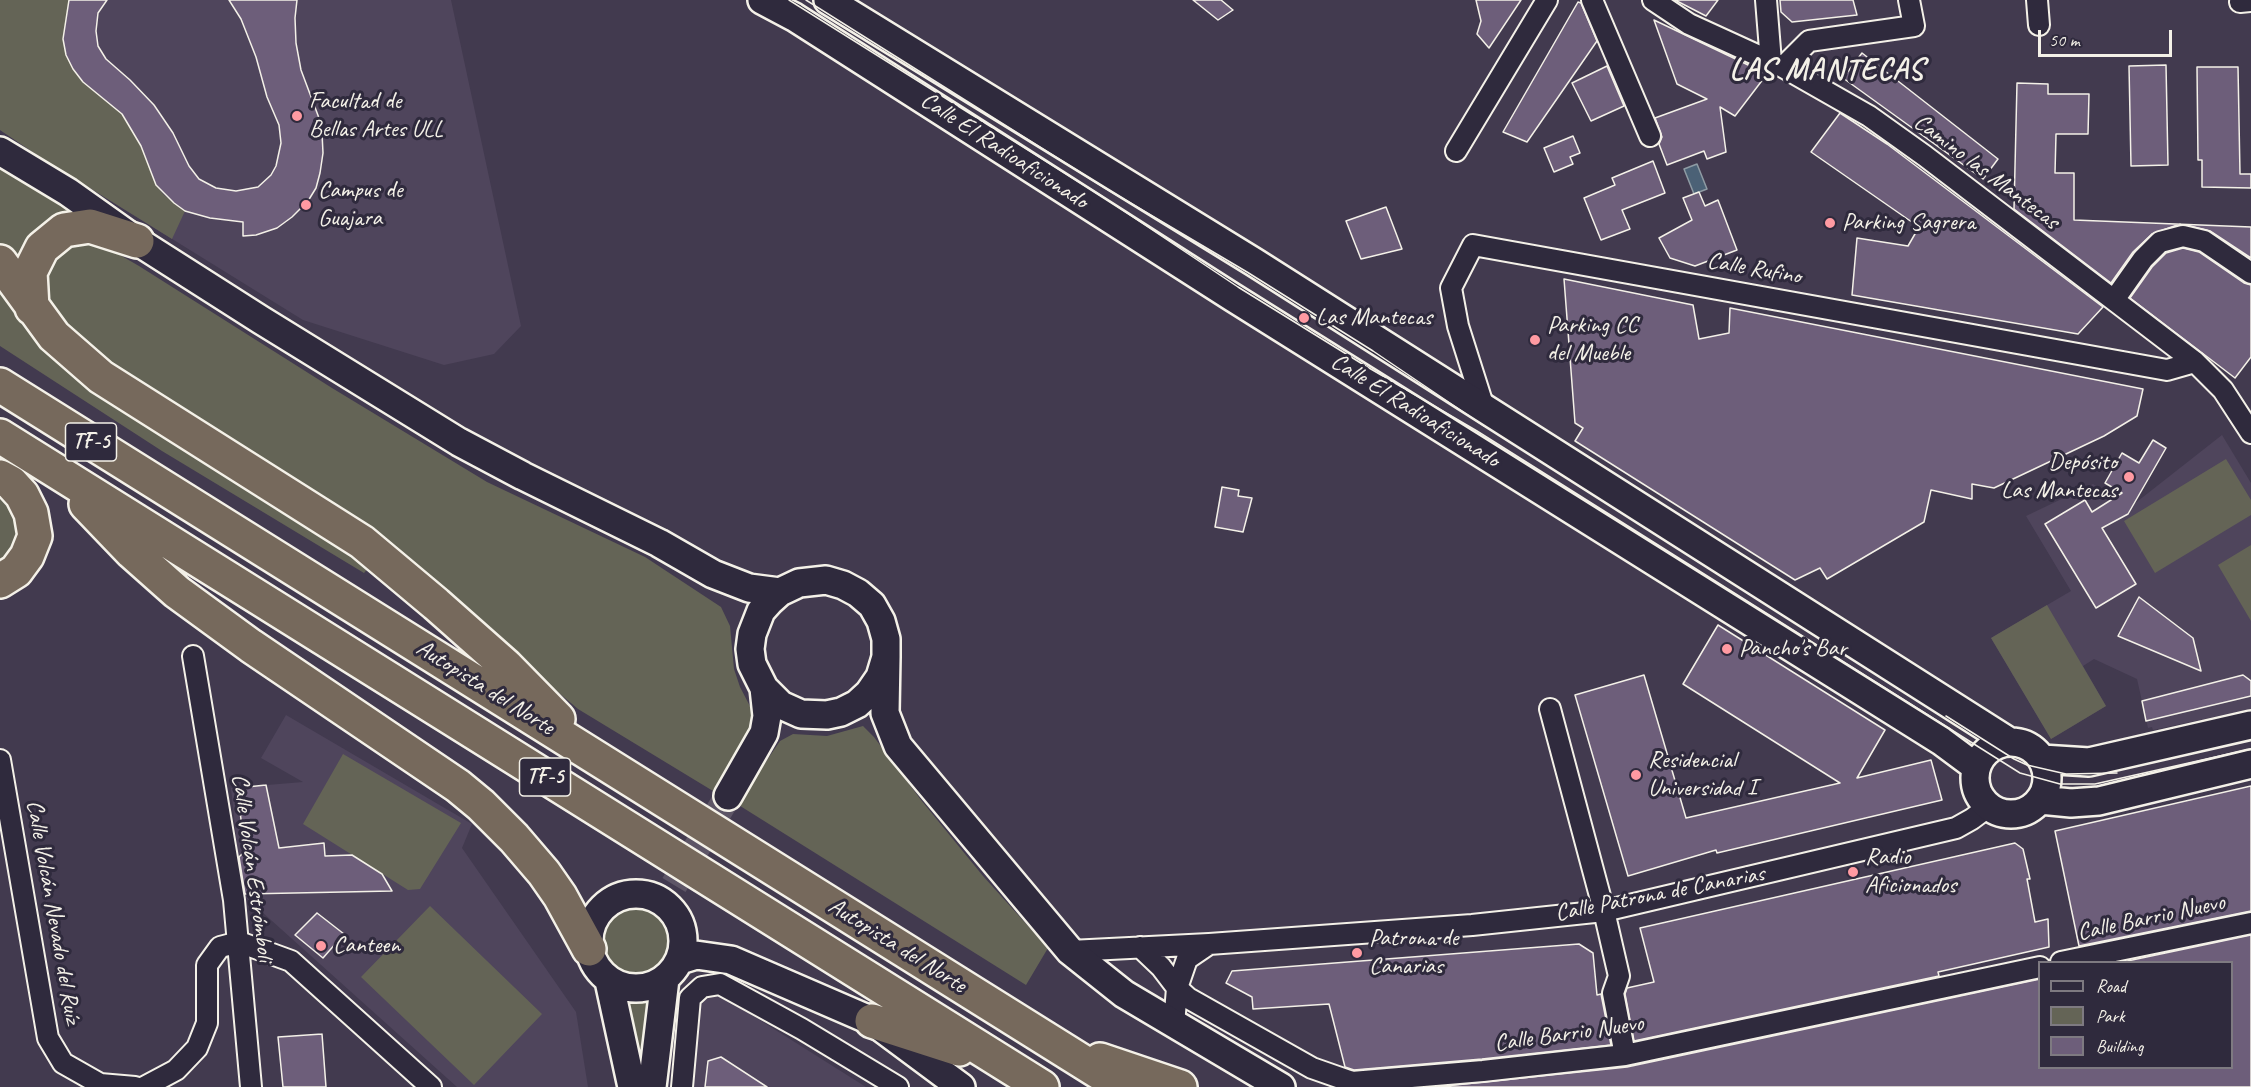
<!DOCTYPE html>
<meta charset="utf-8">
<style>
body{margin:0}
#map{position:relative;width:2251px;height:1087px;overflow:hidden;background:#423a4f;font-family:Caveat,sans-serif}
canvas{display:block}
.legend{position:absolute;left:2038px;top:961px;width:195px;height:108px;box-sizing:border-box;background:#2f2a3d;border:2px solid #7e7a81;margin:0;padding:8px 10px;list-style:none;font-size:18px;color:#f4f1e8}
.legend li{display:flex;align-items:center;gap:12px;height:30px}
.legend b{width:30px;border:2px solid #7e7a81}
.scale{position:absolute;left:2038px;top:30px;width:134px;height:27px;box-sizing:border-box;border:3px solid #f4f1e8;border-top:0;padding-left:8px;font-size:18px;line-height:21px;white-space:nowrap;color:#f4f1e8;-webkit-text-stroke:4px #2f2a3d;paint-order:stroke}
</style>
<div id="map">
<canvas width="2251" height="1087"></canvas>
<ul class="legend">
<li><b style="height:8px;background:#2f2a3d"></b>Road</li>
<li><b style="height:16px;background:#646456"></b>Park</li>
<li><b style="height:16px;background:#6d5e7a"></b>Building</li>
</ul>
<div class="scale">50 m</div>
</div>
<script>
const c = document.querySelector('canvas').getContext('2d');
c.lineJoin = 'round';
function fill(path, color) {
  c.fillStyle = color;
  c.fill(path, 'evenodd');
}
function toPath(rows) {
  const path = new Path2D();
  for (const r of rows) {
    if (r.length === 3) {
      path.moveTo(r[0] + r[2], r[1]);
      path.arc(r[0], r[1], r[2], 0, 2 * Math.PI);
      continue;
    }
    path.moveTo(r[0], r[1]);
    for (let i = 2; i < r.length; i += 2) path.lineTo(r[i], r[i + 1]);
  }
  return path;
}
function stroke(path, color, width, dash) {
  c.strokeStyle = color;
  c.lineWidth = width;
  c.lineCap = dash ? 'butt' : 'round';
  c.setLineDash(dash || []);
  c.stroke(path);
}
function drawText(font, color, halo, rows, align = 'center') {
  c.font = font + ' Caveat,sans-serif';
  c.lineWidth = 6;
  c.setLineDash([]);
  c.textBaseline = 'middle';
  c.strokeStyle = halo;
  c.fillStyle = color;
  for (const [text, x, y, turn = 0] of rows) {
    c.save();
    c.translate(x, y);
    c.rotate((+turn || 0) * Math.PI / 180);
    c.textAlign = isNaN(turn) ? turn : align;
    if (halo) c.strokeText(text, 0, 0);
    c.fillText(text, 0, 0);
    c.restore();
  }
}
const built = toPath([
 [0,0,451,0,521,326,494,354,444,365,303,320,43,159,0,130],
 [2222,435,2251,483,2251,709,2153,730,2152,727,2148,728,2137,679,2094,659,2083,666,2106,706,2051,739,1991,638,2071,591,2026,516,2093,484,2129,508],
 [286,715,472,824,462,848,576,1012,588,1087,457,1087,242,894,231,788,303,782,261,758],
 [701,983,866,1087,687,1087]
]);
const green = toPath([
 [0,0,69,0,63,39,66,55,73,69,83,82,122,114,141,146,156,185,164,195,185,211,172,239,43,159,0,130],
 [0,163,85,217,18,273,0,247],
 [84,243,101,244,139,266,332,388,487,482,645,557,721,607,730,626,734,669,740,687,753,712,755,726,742,741,713,791,578,709,521,661,100,363,42,298,42,274,64,247],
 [0,280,372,564,364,573,162,451,0,346],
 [2226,459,2251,500,2251,515,2155,573,2124,521],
 [0,494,16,508,22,541,0,569],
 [2251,545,2251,621,2218,565],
 [2047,605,2106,706,2051,739,1991,638],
 [863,726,874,737,921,800,983,876,1048,948,1026,985,737,804,780,741,793,734,827,736],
 [343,754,461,823,420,889,408,890,303,824],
 [635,941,36],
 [430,906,542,1014,474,1085,361,977],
 [651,996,643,1077,625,998]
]);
const water = toPath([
 [1697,164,1707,189,1694,194,1684,169,1697,164]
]);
const building = toPath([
 [69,0,107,0,98,13,96,31,98,46,106,59,130,80,154,105,173,133,189,166,199,179,216,188,236,191,258,187,271,175,276,166,281,143,279,125,267,97,256,57,241,19,229,0,297,0,295,18,296,43,301,70,319,118,322,133,323,153,320,173,316,188,308,201,292,217,277,228,256,235,243,236,243,222,210,218,185,211,174,203,156,185,141,146,122,114,83,82,73,69,66,55,63,39,69,0],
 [1193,0,1221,0,1233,10,1218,20,1193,0],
 [1476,0,1521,0,1489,48,1477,34,1481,21,1476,0],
 [1675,0,1718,0,1706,16,1675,0],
 [1780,0,1853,0,1857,15,1792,22,1781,12,1780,0],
 [1578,2,1581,3,1597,41,1527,142,1503,132,1578,2],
 [1654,20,1767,74,1735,116,1720,107,1726,152,1707,159,1704,151,1667,165,1659,144,1662,137,1655,118,1707,99,1677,84,1654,20],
 [1862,53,1998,159,1983,179,1843,78,1862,53],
 [2166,65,2168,165,2131,166,2129,66,2166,65],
 [1607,66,1624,106,1591,121,1572,83,1607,66],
 [2197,67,2238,67,2240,174,2251,174,2251,188,2202,187,2202,160,2198,160,2197,67],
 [2017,83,2048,84,2048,94,2089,94,2088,134,2056,134,2055,173,2074,173,2074,220,2251,227,2251,258,2210,231,2180,224,2152,234,2133,252,2111,283,2014,209,2017,83],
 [1840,113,1887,144,2103,307,2078,334,1852,295,1857,238,1908,246,1919,227,1811,152,1840,113],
 [1573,136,1580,153,1570,157,1573,164,1554,172,1544,148,1573,136],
 [1653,161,1665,193,1622,210,1630,229,1601,240,1584,198,1615,185,1612,178,1653,161],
 [1699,192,1705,206,1718,200,1737,250,1695,266,1670,258,1659,238,1692,220,1683,198,1699,192],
 [1386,207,1402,249,1361,259,1346,221,1386,207],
 [2183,248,2199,252,2244,283,2251,285,2251,357,2235,378,2130,298,2152,267,2166,253,2183,248],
 [1564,279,1693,305,1699,339,1729,333,1730,308,2143,389,2137,416,2104,436,1994,488,1972,484,1972,499,1931,490,1924,522,1827,579,1820,568,1795,580,1575,441,1583,428,1575,423,1564,279],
 [2153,440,2166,448,2128,514,2102,528,2136,584,2096,608,2045,524,2085,500,2092,512,2122,493,2105,483,2122,453,2139,463,2153,440],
 [1222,487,1239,490,1238,496,1252,498,1243,532,1215,527,1222,487],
 [2139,597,2193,638,2201,671,2118,636,2139,597],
 [1718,625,1885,730,1857,778,1931,760,1942,800,1717,853,1716,850,1628,876,1575,695,1644,675,1686,818,1840,783,1683,684,1718,625],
 [2243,675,2251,681,2251,696,2146,721,2142,701,2243,675],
 [266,785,279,848,324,843,325,856,352,855,382,874,392,891,245,894,239,857,245,851,237,788,266,785],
 [2251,786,2251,911,2079,946,2055,831,2251,786],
 [2015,843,2023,849,2030,879,2027,879,2035,922,2048,919,2049,947,1938,972,1939,976,1634,1041,1625,994,1627,988,1654,982,1640,928,2015,843],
 [317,913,344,934,323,958,295,935,317,913],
 [2251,935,2251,1087,1436,1087,1627,1067,2040,979,2040,1068,2232,1068,2232,963,2118,963,2251,935],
 [1579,944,1593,953,1597,995,1601,994,1611,1045,1482,1059,1354,1070,1345,1067,1329,1004,1253,1009,1252,997,1226,983,1232,971,1579,944],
 [322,1034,326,1087,283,1087,278,1037,322,1034],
 [721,1057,767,1087,705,1087,708,1061,721,1057]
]);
const secondaryTunnel = toPath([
 [674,885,728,796]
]);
const street = toPath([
 [1592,0,1650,136],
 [1653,0,1689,24,1783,67,1869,116,1925,156,2195,362,2223,390,2251,433],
 [1766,0,1771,62],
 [2037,0,2039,25],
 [2240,2,2251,1],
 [1783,67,1809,41,1914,26,1909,0],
 [1456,151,1547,0],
 [2114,300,2143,259,2160,242,2183,236,2204,241,2251,273],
 [1484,408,1458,326,1451,288,1473,245,2167,370,2195,362],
 [193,656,234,900,251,1087],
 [1550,709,1604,911,1619,976,1613,993,1625,1055],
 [0,760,48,1038,63,1063,100,1084,135,1087],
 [239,942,291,961,431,1087],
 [1140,947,1161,967,1177,988,1188,998,1312,1068,1352,1082,1483,1071,1625,1055,2040,967],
 [1070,951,1209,944,1472,925,1604,911,1956,828,1972,819,1988,807],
 [2061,962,2251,923],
 [1174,1025,1177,988,1187,959,1209,944],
 [144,1087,176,1070,197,1048,207,1023,207,965,220,947,239,942],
 [682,1087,690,998,702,987,720,984,802,1029,898,1087]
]);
const secondary = toPath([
 [762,0,794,17,1232,297,1941,741,1976,767],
 [828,0,1254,262,2008,741],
 [0,151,68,192,137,241,261,320,459,442,523,476,659,543,713,574,749,588,780,592],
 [886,657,880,677,869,693,857,704,841,712,827,715,801,714,781,705,764,688,752,664,750,649,752,634,761,611,770,601,780,592,799,583,826,580,843,585,858,593,872,605,881,621,886,639,886,657,885,713,898,746,1070,951,1124,994,1281,1087],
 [2011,778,36],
 [2042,759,2089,762,2251,725],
 [728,796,764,733,767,716,764,688],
 [2040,800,2071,803,2099,801,2251,764],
 [636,941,47],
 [680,960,696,955,731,960,872,1021,961,1087],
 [609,981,632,1087],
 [652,1087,665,979]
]);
const highway = toPath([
 [0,262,54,336,101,377,362,542,436,604,506,666,558,719],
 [32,308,30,272,42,248,64,230,90,226,137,241],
 [0,385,1123,1087],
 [0,436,1042,1087],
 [0,477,11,483,22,495,31,513,35,536,27,556,16,571,0,581],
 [86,504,132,552,177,592,251,646,458,786,481,805,514,838,544,873,560,896,589,949],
 [872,1021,959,1049],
 [1100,1060,1180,1087]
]);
const tram = toPath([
 [789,0,1103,197,1238,287,1364,365,1477,431,2020,773,2060,784,2095,784,2251,749],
 [806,0,1105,188,1247,272,1373,351,1484,426],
 [1946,716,2014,759,2027,765,2066,774,2117,773]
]);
const markers = [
 [297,116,6,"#ff9aa2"],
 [306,205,6,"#ff9aa2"],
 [1830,223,6,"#ff9aa2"],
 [1304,318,6,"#ff9aa2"],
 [1535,340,6,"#ff9aa2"],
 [2129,477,6,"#ff9aa2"],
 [1727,649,6,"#ff9aa2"],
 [1636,775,6,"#ff9aa2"],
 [1853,872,6,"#ff9aa2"],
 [321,946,6,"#ff9aa2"],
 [1357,953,6,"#ff9aa2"]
];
const shields = [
 [91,442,51],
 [545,777,51]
];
const shieldNames = [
 ["TF-5",91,442],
 ["TF-5",545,777]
];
const poiNames = [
 ["Facultad de",309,102],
 ["Bellas Artes ULL",309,130],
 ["Campus de",318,191],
 ["Guajara",318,219],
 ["Parking Sagrera",1842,223],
 ["Las Mantecas",1316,318],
 ["Parking CC",1547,326],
 ["del Mueble",1547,354],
 ["Depósito",2117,463,"right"],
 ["Las Mantecas",2117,491,"right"],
 ["Pancho's Bar",1739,649],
 ["Residencial",1648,761],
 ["Universidad I",1648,789],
 ["Radio",1865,858],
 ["Aficionados",1865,886],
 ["Patrona de",1369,939],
 ["Canarias",1369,967],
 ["Canteen",333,946]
];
const streetNames = [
 ["Calle El Radioaficionado",1004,151,33],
 ["Camino las Mantecas",1986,172,37],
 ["Calle Rufino",1754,269,10],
 ["Calle El Radioaficionado",1415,411,32],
 ["Autopista del Norte",485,688,32],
 ["Calle Volcán Estrómboli",252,868,82],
 ["Calle Patrona de Canarias",1660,894,-11],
 ["Calle Volcán Nevado del Ruíz",53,912,80],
 ["Calle Barrio Nuevo",2151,918,-12],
 ["Autopista del Norte",897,946,32],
 ["Calle Barrio Nuevo",1569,1034,-8]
];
const districtNames = [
 ["LAS MANTECAS",1827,71]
];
fill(built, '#4f455c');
fill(green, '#646456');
fill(water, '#4b6176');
stroke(water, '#8f9ba4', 1.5);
fill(building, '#6d5e7a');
stroke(building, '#f4f1e8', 1.5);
stroke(secondaryTunnel, '#5d5566', 27, [27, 14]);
stroke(street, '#f4f1e8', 24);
stroke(secondary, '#f4f1e8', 32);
stroke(highway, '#f4f1e8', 38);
stroke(street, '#2f2a3d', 20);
stroke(secondary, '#2f2a3d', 27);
stroke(highway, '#76695c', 33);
stroke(tram, '#f4f1e8', 1.5);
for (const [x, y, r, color] of markers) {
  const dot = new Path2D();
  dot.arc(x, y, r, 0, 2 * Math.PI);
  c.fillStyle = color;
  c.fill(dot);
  stroke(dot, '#2f2a3d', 2);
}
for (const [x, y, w] of shields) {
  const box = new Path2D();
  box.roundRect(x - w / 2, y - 19, w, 38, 4.5);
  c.fillStyle = '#2f2a3d';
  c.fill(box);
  stroke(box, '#f4f1e8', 1.5);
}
drawText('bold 22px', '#f4f1e8', null, shieldNames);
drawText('24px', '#f4f1e8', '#2f2a3d', poiNames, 'left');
drawText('24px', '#f4f1e8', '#2f2a3d', streetNames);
c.letterSpacing = '1.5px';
drawText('bold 30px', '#f4f1e8', '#2f2a3d', districtNames);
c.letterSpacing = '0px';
</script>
